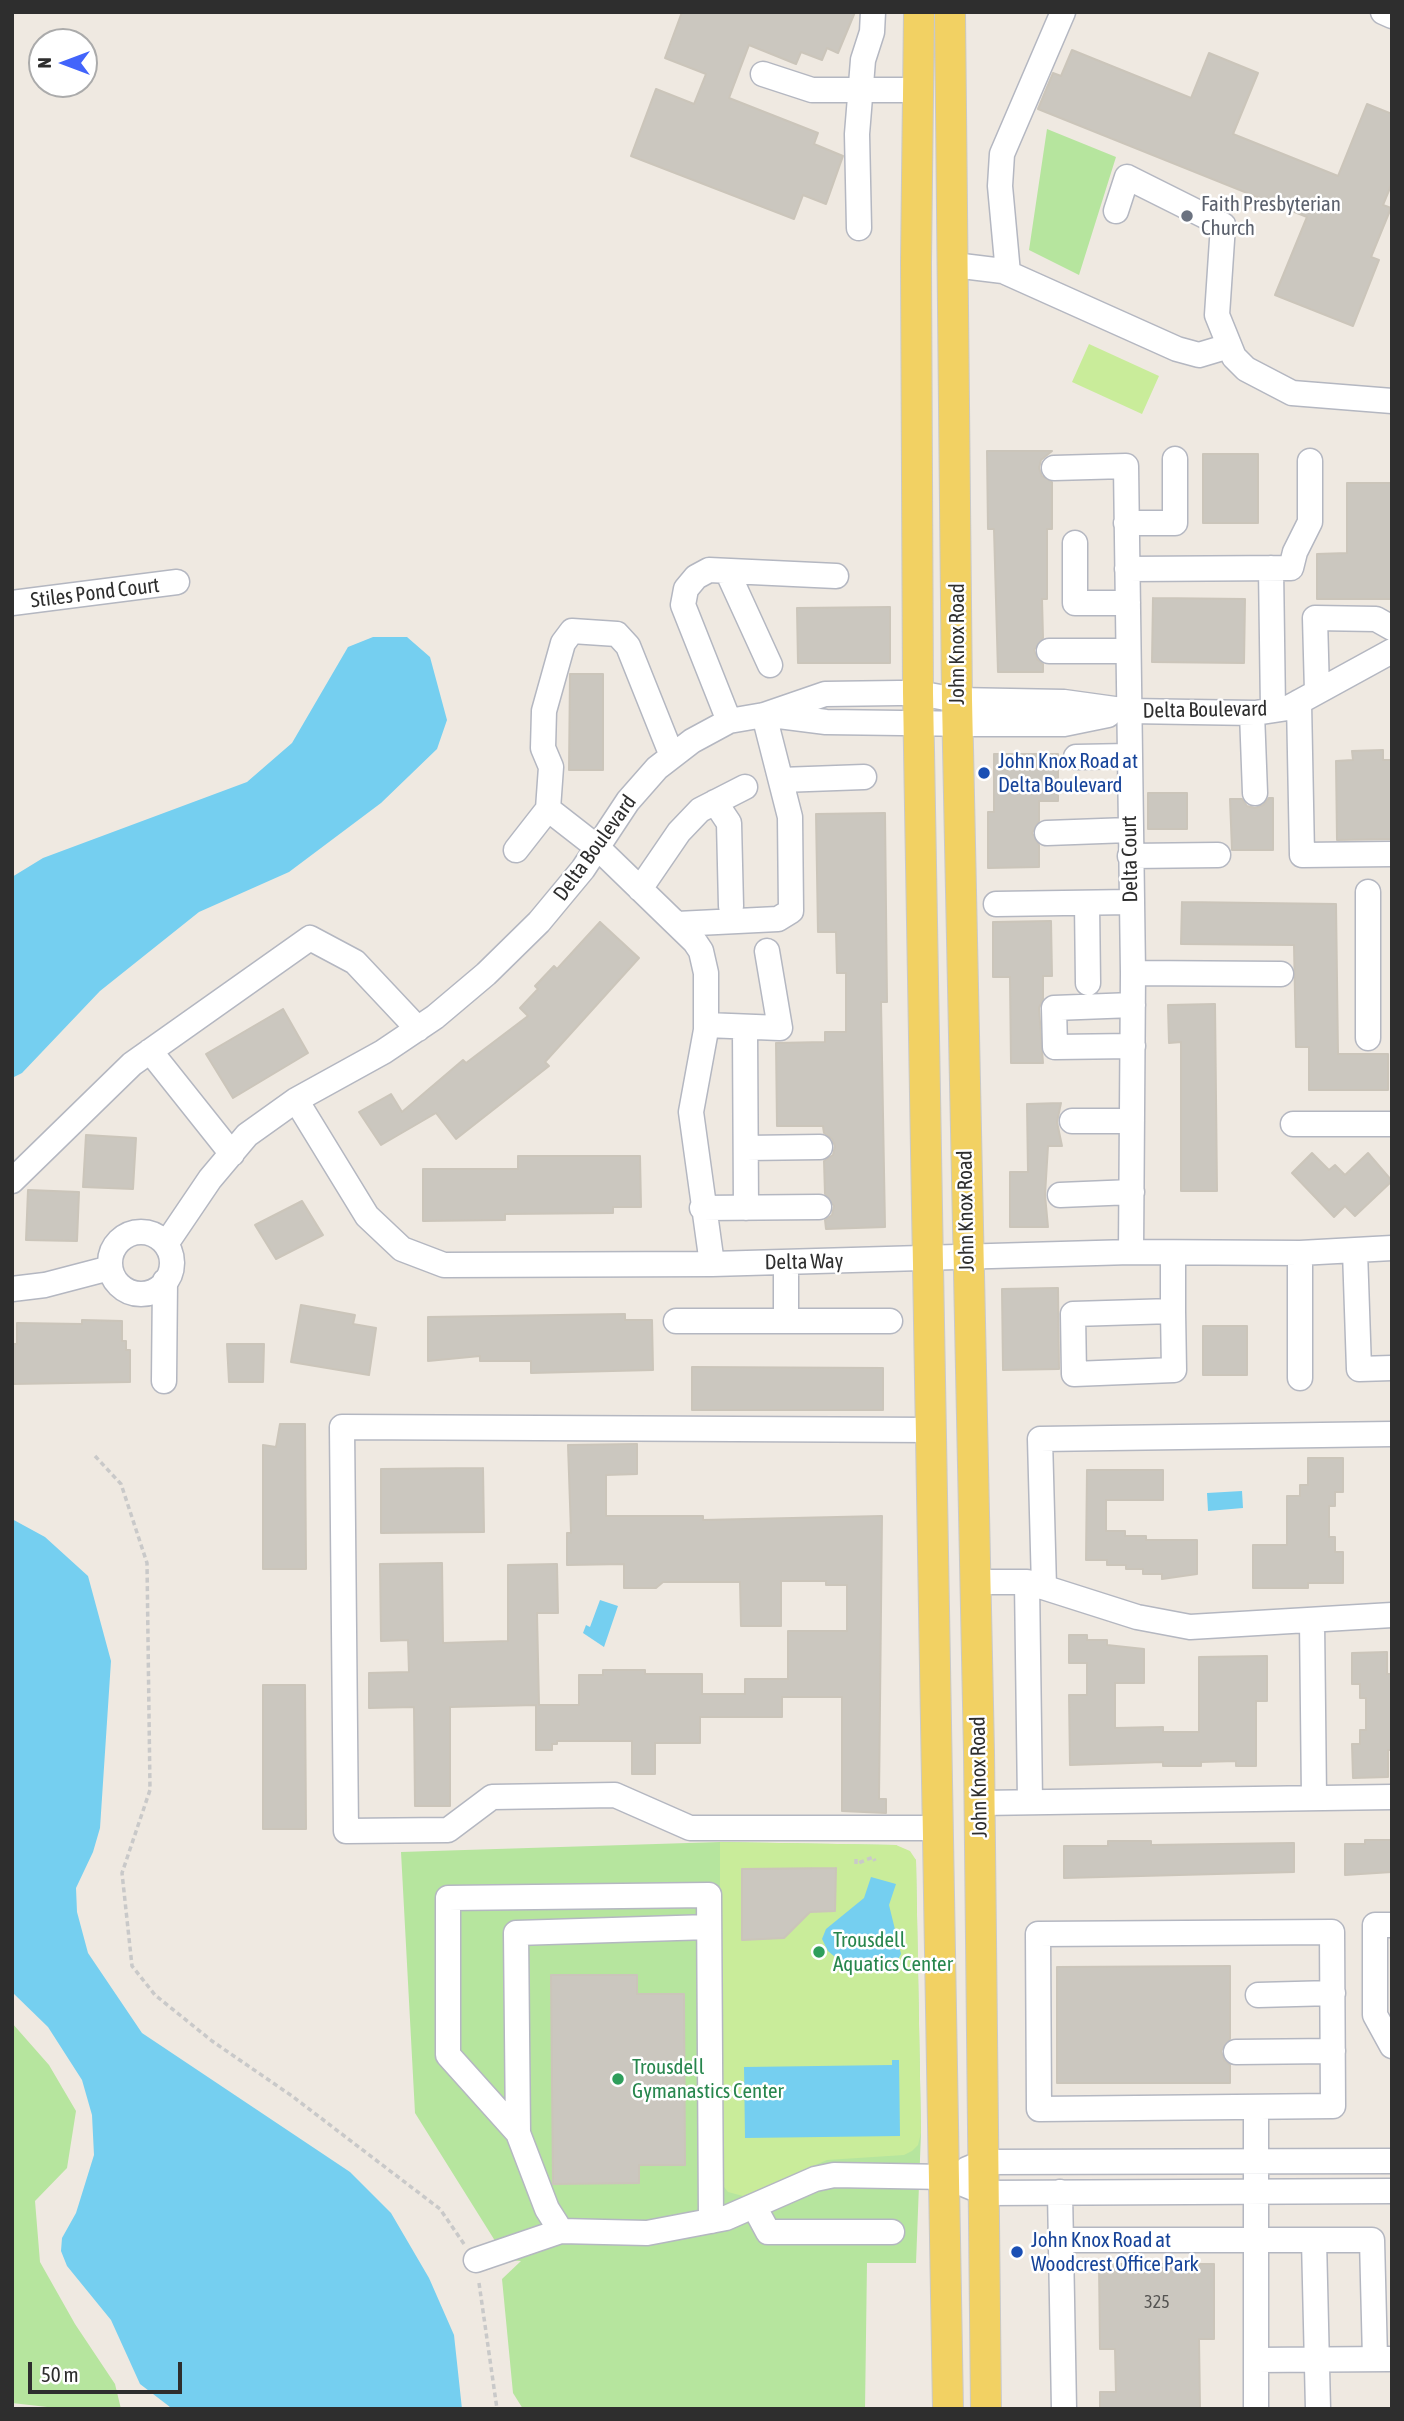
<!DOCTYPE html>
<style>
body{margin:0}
#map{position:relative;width:1404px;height:2421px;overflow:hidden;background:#efe9e1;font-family:"Asap Condensed",sans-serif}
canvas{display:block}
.frame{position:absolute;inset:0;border:14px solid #2e2e2e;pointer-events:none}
.north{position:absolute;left:28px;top:28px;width:70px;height:70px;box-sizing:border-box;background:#fff;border:2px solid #ababab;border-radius:50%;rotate:270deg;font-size:19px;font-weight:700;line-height:28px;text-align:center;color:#2e2e2e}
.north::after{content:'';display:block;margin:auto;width:24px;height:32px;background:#4264fb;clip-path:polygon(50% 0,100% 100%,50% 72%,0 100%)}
.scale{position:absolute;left:28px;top:2362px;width:154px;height:32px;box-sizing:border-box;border:4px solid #2e2e2e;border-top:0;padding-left:9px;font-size:21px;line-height:24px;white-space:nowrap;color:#2e2e2e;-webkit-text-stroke:5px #fff;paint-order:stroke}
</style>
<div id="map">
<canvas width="1404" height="2421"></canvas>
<div class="frame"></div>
<div class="north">N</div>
<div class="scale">50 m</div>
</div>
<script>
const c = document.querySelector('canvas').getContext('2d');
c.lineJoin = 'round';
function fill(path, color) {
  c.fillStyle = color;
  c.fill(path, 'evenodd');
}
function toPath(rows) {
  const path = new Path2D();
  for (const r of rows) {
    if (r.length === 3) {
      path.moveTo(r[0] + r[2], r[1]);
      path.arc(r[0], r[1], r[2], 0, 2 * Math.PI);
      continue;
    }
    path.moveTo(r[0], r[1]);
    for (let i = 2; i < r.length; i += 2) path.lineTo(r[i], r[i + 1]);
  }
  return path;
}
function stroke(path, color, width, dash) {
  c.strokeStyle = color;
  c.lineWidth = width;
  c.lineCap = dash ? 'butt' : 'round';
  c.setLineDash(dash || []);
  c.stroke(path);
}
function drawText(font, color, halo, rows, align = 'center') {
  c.font = font + ' "Asap Condensed",sans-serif';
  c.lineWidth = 5;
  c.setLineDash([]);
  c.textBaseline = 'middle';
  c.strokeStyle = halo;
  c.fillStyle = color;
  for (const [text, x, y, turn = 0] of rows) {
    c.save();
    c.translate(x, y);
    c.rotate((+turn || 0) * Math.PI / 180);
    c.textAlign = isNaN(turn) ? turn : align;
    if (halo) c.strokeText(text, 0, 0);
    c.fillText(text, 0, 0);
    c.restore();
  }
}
const green = toPath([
 [1047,129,1116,157,1079,275,1029,250],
 [720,1842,896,1845,916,1860,921,2133,916,2263,867,2263,865,2409,523,2409,513,2393,502,2279,521,2261,507,2260,415,2113,401,1852],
 [12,2023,49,2065,76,2111,67,2168,35,2201,40,2262,75,2324,115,2384,121,2409,65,2409,12,2403]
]);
const pitch = toPath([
 [1089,344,1159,376,1142,414,1072,382],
 [720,1842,896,1845,910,1851,916,1860,921,2133,918,2145,912,2151,904,2155,827,2160,743,2196,728,2192,720,2182]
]);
const water = toPath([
 [373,637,407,637,430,657,447,720,437,749,381,803,289,872,199,912,100,991,22,1073,12,1078,12,877,43,858,247,782,292,743,348,647],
 [1242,1491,1243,1508,1208,1511,1207,1493],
 [12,1519,45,1537,88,1576,111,1661,100,1828,93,1852,76,1888,77,1912,88,1953,142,2033,350,2172,391,2213,429,2278,454,2335,462,2409,170,2407,140,2384,111,2320,67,2266,61,2251,62,2238,76,2213,94,2155,92,2115,82,2080,48,2027,12,1992],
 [600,1600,618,1606,604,1647,583,1633,586,1625,590,1627],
 [871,1877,896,1884,889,1905,901,1954,895,1965,882,1970,866,1970,841,1962,828,1951,822,1939,826,1929,864,1898],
 [892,2060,899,2060,900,2136,745,2138,744,2067,892,2065]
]);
const building = toPath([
 [682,12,855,12,838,53,827,48,822,60,801,52,796,64,749,45,729,98,818,133,814,144,843,156,826,204,803,195,794,219,631,156,656,89,694,104,706,74,665,58,682,12],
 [1072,50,1191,98,1209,53,1258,73,1233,134,1338,176,1367,104,1392,114,1392,183,1383,205,1391,208,1371,257,1379,260,1353,326,1275,295,1307,217,1038,109,1053,73,1061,76,1072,50],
 [987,451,1052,451,1041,460,1039,468,1042,476,1052,482,1052,529,1047,529,1047,599,1042,599,1043,638,1034,650,1037,659,1043,664,1043,672,998,672,994,529,988,529,987,451],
 [1203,454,1258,454,1258,523,1203,523,1203,454],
 [1347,483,1392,483,1392,599,1317,599,1317,554,1347,553,1347,483],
 [1153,598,1245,599,1244,663,1152,662,1153,598],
 [890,607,890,663,798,663,797,608,890,607],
 [570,674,603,674,603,770,569,770,570,674],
 [1383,750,1383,760,1391,760,1392,839,1337,840,1336,761,1353,760,1352,751,1383,750],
 [994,754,1058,754,1058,801,1039,801,1039,821,1032,833,1039,845,1039,867,988,868,988,812,994,812,994,754],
 [1148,793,1187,793,1187,829,1148,829,1148,793],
 [1269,798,1273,798,1273,850,1232,850,1230,799,1242,799,1247,806,1255,808,1263,805,1269,798],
 [885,813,887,1002,881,1002,885,1227,826,1229,825,1220,832,1215,834,1206,825,1194,824,1161,833,1155,835,1146,832,1139,824,1133,823,1126,777,1126,776,1043,825,1042,825,1032,846,1032,846,973,837,973,836,932,818,932,816,814,885,813],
 [1182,902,1336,904,1338,1054,1388,1054,1388,1090,1309,1090,1309,1047,1296,1047,1294,945,1181,944,1182,902],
 [1051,921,1052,976,1043,976,1043,999,1039,1008,1043,1063,1011,1063,1010,977,993,977,993,922,1051,921],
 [600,922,639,958,545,1062,549,1066,456,1139,436,1113,381,1145,359,1112,391,1094,402,1112,463,1060,466,1063,528,1016,520,1008,538,989,535,986,554,966,557,969,600,922],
 [1215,1004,1217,1191,1181,1191,1181,1042,1169,1043,1168,1005,1215,1004],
 [283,1009,308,1053,233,1098,206,1054,283,1009],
 [1061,1103,1057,1122,1062,1146,1048,1146,1045,1195,1048,1227,1010,1227,1010,1172,1028,1172,1027,1104,1061,1103],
 [86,1135,136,1138,133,1189,83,1187,86,1135],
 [1312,1153,1329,1170,1335,1165,1345,1175,1368,1153,1392,1181,1355,1216,1345,1206,1334,1217,1292,1173,1312,1153],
 [518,1156,640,1156,641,1207,613,1207,613,1213,505,1214,505,1220,423,1221,423,1169,518,1169,518,1156],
 [28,1190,79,1192,77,1241,26,1240,28,1190],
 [302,1201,323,1235,276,1259,255,1225,302,1201],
 [1058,1288,1059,1369,1003,1370,1002,1289,1058,1288],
 [301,1305,355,1315,353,1324,376,1328,369,1375,291,1362,301,1305],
 [625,1314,625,1320,652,1320,653,1370,531,1373,531,1361,480,1361,480,1356,428,1361,428,1317,625,1314],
 [82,1320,122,1321,122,1341,126,1341,126,1350,130,1350,130,1382,12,1384,13,1344,17,1344,17,1323,82,1324,82,1320],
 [1203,1326,1247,1326,1247,1375,1203,1375,1203,1326],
 [227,1344,264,1344,263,1382,229,1382,227,1344],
 [692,1367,883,1368,883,1410,692,1410,692,1367],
 [280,1424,305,1424,306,1569,263,1569,263,1445,276,1447,280,1424],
 [637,1444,637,1474,606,1475,606,1516,703,1516,703,1520,882,1516,879,1799,886,1799,886,1813,842,1811,842,1697,782,1697,782,1717,700,1717,700,1743,655,1743,655,1774,632,1774,632,1741,557,1741,557,1744,552,1744,552,1750,536,1750,536,1705,450,1707,450,1806,415,1806,414,1707,369,1708,369,1673,409,1672,408,1640,381,1641,380,1564,442,1563,443,1643,508,1641,508,1565,557,1564,558,1613,537,1613,539,1705,579,1705,579,1675,603,1675,603,1670,645,1670,645,1674,702,1674,702,1694,745,1694,745,1679,788,1679,788,1631,847,1631,847,1585,826,1585,826,1581,781,1581,781,1626,741,1626,740,1582,663,1582,656,1588,624,1588,624,1564,567,1565,567,1533,571,1533,568,1445,637,1444],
 [1308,1458,1343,1458,1343,1492,1335,1492,1335,1506,1329,1506,1329,1537,1335,1537,1335,1552,1343,1552,1343,1583,1308,1583,1308,1588,1253,1588,1253,1545,1287,1545,1287,1496,1300,1496,1300,1485,1308,1485,1308,1458],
 [483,1468,484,1532,381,1533,381,1469,483,1468],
 [1087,1470,1163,1470,1163,1500,1106,1500,1106,1531,1125,1531,1125,1536,1146,1536,1146,1540,1197,1540,1197,1574,1162,1579,1162,1574,1143,1574,1143,1569,1126,1569,1126,1565,1107,1565,1107,1560,1086,1560,1087,1470],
 [1069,1635,1087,1635,1087,1640,1107,1640,1107,1645,1144,1649,1144,1683,1115,1683,1115,1728,1163,1727,1163,1732,1199,1732,1199,1657,1267,1656,1267,1701,1256,1701,1256,1766,1236,1766,1236,1761,1201,1762,1201,1766,1163,1766,1163,1762,1070,1765,1069,1695,1087,1695,1087,1663,1069,1663,1069,1635],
 [1387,1652,1387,1674,1392,1674,1392,1750,1388,1750,1388,1777,1353,1778,1352,1744,1360,1744,1360,1730,1366,1730,1366,1698,1360,1698,1360,1684,1352,1684,1352,1653,1387,1652],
 [263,1685,305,1685,306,1829,263,1829,263,1685],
 [1365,1840,1392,1840,1392,1872,1345,1875,1345,1844,1365,1844,1365,1840],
 [1108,1841,1151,1841,1151,1845,1294,1843,1294,1872,1064,1878,1064,1846,1108,1846,1108,1841],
 [836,1868,835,1911,810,1912,784,1938,742,1940,742,1869,836,1868],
 [1230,1966,1230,2039,1221,2051,1224,2060,1230,2065,1230,2083,1057,2083,1057,1967,1230,1966],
 [551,1975,637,1975,637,1994,684,1994,685,2165,639,2165,639,2183,553,2184,551,1975],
 [1099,2264,1214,2264,1214,2339,1199,2339,1200,2409,1100,2409,1100,2392,1116,2392,1115,2349,1100,2349,1099,2264]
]);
const path = toPath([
 [95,1456,121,1484,147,1563,150,1790,122,1873,132,1966,155,1995,212,2041,292,2096,440,2209,464,2244],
 [856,1859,856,1864,873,1857,875,1861],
 [479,2283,497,2409]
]);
const minor = toPath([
 [1383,12,1392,16],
 [763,74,812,90,919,90],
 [1116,211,1127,177,1223,225,1217,315,1234,357,1246,369,1292,393,1392,401],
 [859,228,857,134,863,60,872,32,873,12],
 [954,265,1003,271,1177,349,1199,355,1229,346],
 [1008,273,1000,186,1002,154,1063,12],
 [1054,468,1126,466,1133,973,1131,1252],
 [1126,523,1175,523,1175,459],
 [1075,543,1075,603,1128,603],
 [1271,568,1273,710],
 [1127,569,1291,568,1295,552,1310,522,1310,461],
 [727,571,770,665],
 [12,603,177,582],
 [1049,651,1128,651],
 [1317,692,1315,618,1376,619,1392,628],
 [1299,702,1302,855,1392,854],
 [1252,713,1255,793],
 [771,715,826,722,976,724,1064,724,1108,715],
 [729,721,683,605,686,589,696,577,709,570,836,576],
 [1076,757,1129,756],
 [781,780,864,777],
 [715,802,729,823,731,906],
 [548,809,598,848,695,942,701,951,706,973,706,1030,691,1112,712,1264],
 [1047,833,1129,830],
 [516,850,548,809,551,767,543,748,544,711,563,643,572,631,617,634,628,646,672,756],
 [1130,856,1218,855],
 [640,889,679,832,700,810,745,787],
 [1368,892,1368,1038],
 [1087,903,1088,983],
 [996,904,1131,902],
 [677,924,778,919,791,911,790,817,764,715],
 [1133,973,1281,974],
 [706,1025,780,1028,767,951],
 [745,1029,746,1208],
 [1133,1046,1055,1047,1054,1008,1133,1005],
 [150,1051,232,1154],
 [296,1100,367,1216,402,1249,444,1265,712,1264,1131,1252,1300,1253,1392,1248],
 [1072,1121,1132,1121],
 [1293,1124,1392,1124],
 [746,1148,820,1147],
 [12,1181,132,1064,310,938,355,962,418,1029],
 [1060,1195,1132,1192],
 [702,1208,819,1207],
 [141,1263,31],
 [166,1244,210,1179,247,1135,296,1100,383,1052,435,1017,486,974,539,922,583,869,628,801,657,768,692,741,729,721,764,715,825,694,899,693,918,693,957,700,1064,702,1129,711,1255,713,1288,708,1392,651],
 [1355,1251,1359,1369,1392,1368],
 [1173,1253,1173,1311,1174,1370,1074,1374,1073,1314,1173,1311],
 [1300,1253,1300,1378],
 [12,1289,45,1285,110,1268],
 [676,1321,890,1321],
 [786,1321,786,1263],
 [164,1381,165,1281],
 [932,1430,342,1427,346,1831,448,1830,492,1797,615,1795,690,1828,939,1828],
 [975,1582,1027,1582,1137,1617,1190,1627,1392,1615],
 [1027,1582,1030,1802],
 [1044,1587,1040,1439,1392,1434],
 [1312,1621,1314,1798],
 [980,1803,1392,1797],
 [1392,1925,1375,1925,1375,2015,1392,2046],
 [709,1927,516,1933,518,2133,547,2209,561,2231,647,2233,726,2218,815,2179,834,2175,946,2177,985,2193,1392,2191],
 [1332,1932,1333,2106,1039,2109,1038,1934,1332,1932],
 [1258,1995,1333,1993],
 [1236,2052,1333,2051],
 [1256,2107,1256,2409],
 [518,2133,448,2055,448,1898,709,1895,711,2221],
 [967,2169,984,2162,1392,2161],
 [1060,2192,1064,2409],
 [754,2206,768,2232,892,2232],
 [1061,2240,1372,2240,1375,2359],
 [1314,2240,1318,2409],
 [476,2260,561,2231],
 [1256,2360,1389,2359]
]);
const major = toPath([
 [919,12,916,262,918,693,948,2409],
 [950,12,957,700,979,1752,986,2409]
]);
const markers = [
 [1187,216,7,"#6b7280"],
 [984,773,7,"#1a4fb4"],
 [819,1952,7,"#2e9e5b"],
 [618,2079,7,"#2e9e5b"],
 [1017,2252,7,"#1a4fb4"]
];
const numberNames = [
 ["325",1157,2302]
];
const worshipNames = [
 ["Faith Presbyterian",1201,204],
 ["Church",1201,228]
];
const streetNames = [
 ["Stiles Pond Court",95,593,-7],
 ["John Knox Road",957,644,-90],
 ["Delta Boulevard",1205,710,-1],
 ["Delta Boulevard",595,848,-54],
 ["Delta Court",1130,859,-91],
 ["John Knox Road",966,1211,-91],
 ["Delta Way",804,1262,-1],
 ["John Knox Road",979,1777,-91]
];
const transitNames = [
 ["John Knox Road at",998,761],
 ["Delta Boulevard",998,785],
 ["John Knox Road at",1031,2240],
 ["Woodcrest Office Park",1031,2264]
];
const leisureNames = [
 ["Trousdell",833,1940],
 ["Aquatics Center",833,1964],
 ["Trousdell",632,2067],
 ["Gymanastics Center",632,2091]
];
fill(green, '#b6e59e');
fill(pitch, '#c9ec9a');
fill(water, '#75cff0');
fill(building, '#cbc7bf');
stroke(building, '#cbc5ba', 2);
stroke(minor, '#b4b7c1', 27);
stroke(major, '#c9c9c9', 32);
stroke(path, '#c9c9c9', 3.5, [5, 3.5]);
stroke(minor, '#fff', 24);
stroke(major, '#f2d163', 30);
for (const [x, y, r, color] of markers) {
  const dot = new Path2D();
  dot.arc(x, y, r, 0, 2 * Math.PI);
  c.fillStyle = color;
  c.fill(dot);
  stroke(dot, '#fff', 2.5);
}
drawText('18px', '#555452', null, numberNames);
drawText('21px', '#5b616d', '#fff', worshipNames, 'left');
drawText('21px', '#2e2e2e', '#fff', streetNames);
drawText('21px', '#164399', '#fff', transitNames, 'left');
drawText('21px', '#27864d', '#fff', leisureNames, 'left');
</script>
